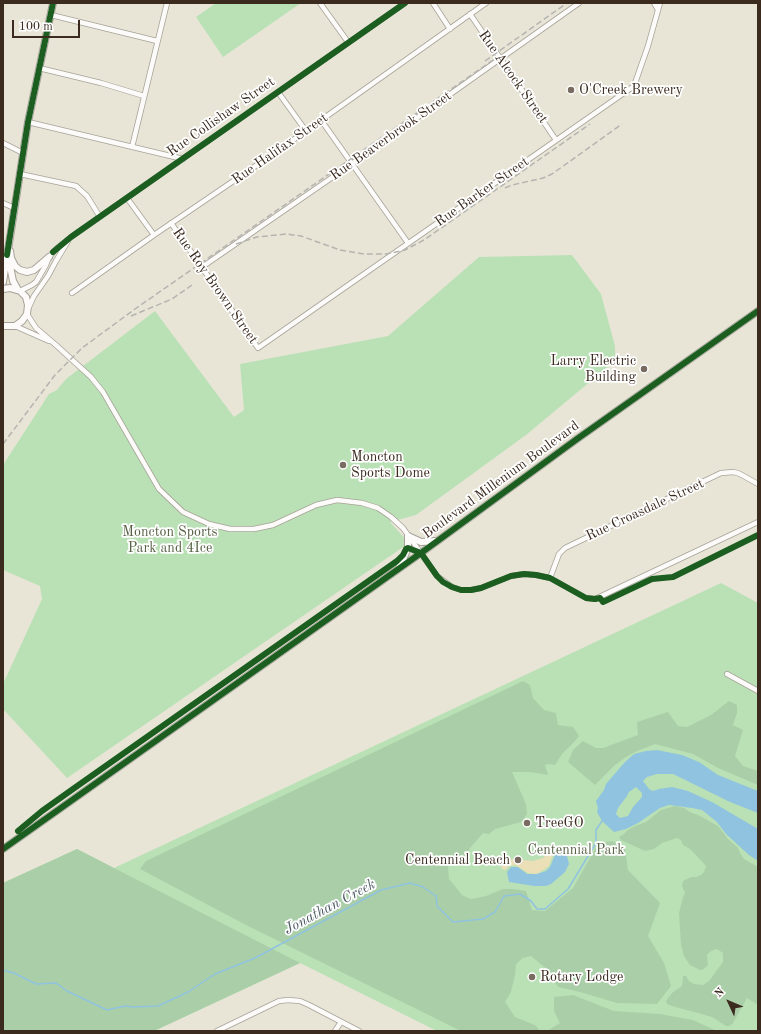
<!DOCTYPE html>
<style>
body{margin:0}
#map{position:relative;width:761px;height:1034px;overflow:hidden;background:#e8e5d7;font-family:"Old Standard TT",serif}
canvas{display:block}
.frame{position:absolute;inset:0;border:4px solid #3b2a1e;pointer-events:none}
.north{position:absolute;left:709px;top:982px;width:40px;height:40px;-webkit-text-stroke:3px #fff;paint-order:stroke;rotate:314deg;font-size:11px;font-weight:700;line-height:16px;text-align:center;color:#3b2a1e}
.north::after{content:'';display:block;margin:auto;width:14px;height:18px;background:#3b2a1e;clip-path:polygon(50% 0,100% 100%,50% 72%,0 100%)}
.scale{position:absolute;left:12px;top:20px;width:68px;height:18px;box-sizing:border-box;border:2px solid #3b2a1e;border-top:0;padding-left:5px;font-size:12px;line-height:14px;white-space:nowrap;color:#3b2a1e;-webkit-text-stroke:3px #fff;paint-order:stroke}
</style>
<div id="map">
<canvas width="761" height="1034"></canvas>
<div class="frame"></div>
<div class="north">N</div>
<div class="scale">100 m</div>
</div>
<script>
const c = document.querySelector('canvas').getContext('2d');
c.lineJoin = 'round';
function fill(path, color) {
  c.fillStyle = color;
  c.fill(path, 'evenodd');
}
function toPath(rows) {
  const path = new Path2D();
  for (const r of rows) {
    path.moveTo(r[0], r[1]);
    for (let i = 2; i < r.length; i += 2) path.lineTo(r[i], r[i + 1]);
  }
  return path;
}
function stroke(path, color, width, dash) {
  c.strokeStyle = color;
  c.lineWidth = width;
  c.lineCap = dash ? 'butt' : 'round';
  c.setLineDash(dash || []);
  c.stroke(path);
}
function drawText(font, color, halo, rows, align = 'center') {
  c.font = font + ' "Old Standard TT",serif';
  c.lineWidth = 3.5;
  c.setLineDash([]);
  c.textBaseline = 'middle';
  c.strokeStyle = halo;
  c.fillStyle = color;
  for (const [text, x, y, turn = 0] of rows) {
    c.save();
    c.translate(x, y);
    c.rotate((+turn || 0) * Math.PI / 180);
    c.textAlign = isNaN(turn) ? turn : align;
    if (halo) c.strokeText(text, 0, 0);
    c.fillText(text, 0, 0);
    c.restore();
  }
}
const green = toPath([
 [216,3,301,3,223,57,196,17],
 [572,255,601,294,615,346,615,361,526,435,416,515,390,522,409,543,67,778,3,709,3,684,42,599,40,586,3,570,3,465,49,394,57,390,66,379,155,311,234,417,244,410,240,364,388,336,479,257],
 [721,583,758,603,758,1029,757,1031,437,1031,300,963,154,1031,3,1031,3,883,77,849,114,868]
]);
const forest = toPath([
 [523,681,530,685,533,698,544,710,556,713,558,725,573,727,579,736,574,742,562,754,555,765,548,764,545,765,548,775,530,772,512,772,526,804,527,814,521,822,495,829,489,834,483,833,470,848,465,857,457,862,448,866,449,879,462,895,471,899,486,896,503,889,512,889,526,891,532,910,545,911,573,888,598,844,612,841,625,849,628,870,660,903,648,936,664,963,671,986,657,1004,617,1003,580,992,558,987,548,970,531,956,523,958,516,964,515,975,511,992,505,1002,515,1017,535,1025,540,1031,461,1031,248,926,140,869,146,861],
 [729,701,737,705,737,713,733,725,743,730,735,756,743,766,758,771,758,785,718,768,693,754,655,744,635,752,626,757,615,765,595,785,568,762,573,750,583,741,596,748,603,748,638,735,637,722,668,712,678,726,687,727,711,715],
 [675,806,684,808,690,812,700,816,718,826,728,839,738,848,740,853,744,859,758,867,758,1005,747,998,733,1023,729,1026,726,1026,712,1017,672,1006,667,1004,666,1001,672,993,682,986,683,976,686,976,689,981,694,984,703,985,709,981,723,962,723,953,717,949,711,951,707,955,708,965,704,969,700,970,690,965,684,956,681,945,679,913,683,897,685,893,682,886,683,881,691,877,696,877,701,875,704,872,706,866,695,854,690,849,683,845,681,840,677,838,662,843,654,849,645,851,621,840,619,837,624,834,628,830,635,826,646,822,661,810],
 [77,849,114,868,300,963,154,1031,3,1031,3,883],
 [573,995,614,1011,660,1014,693,1020,717,1031,547,1031,560,1023,554,1011,554,997]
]);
const sand = toPath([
 [558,846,563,847,562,852,556,853,552,857,549,866,539,873,535,874,528,873,515,865,509,866,505,870,501,868,503,864,508,860,513,859,533,861,543,858,553,847]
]);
const water = toPath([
 [657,750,682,755,699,762,718,775,758,791,758,813,730,802,673,774,657,774,647,777,643,781,649,789,653,791,659,789,672,787,688,791,712,802,758,829,758,861,749,855,726,834,717,822,702,810,692,808,669,805,660,808,638,823,626,829,614,832,602,821,597,812,598,808,596,801,604,790,606,784,625,762,634,754,646,751],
 [636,787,642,793,642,797,633,807,628,816,620,818,616,814,618,808,627,796,629,792],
 [560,852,567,856,569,864,565,872,551,884,546,886,534,886,509,882,507,872,511,867,518,867,527,874,537,874,546,871,550,867,555,855]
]);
const stream = toPath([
 [3,970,14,973,36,984,56,983,67,991,107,1010,125,1006,133,1007,158,1006,188,992,215,974,255,958,381,890,410,883,423,887,436,896,437,906,453,922,483,919,495,912,504,896,520,894,531,901,537,909,545,909,568,889,596,843,596,830,602,821]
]);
const minor = toPath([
 [320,3,348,42],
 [433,3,450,29],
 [654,3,658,10],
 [470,14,556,140],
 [51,15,157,41],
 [39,68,101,83,144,96],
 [278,92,306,131],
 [321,120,408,243],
 [28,122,183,159],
 [3,143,23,153],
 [132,147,167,3],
 [20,174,76,186,87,196,100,217],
 [127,198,154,235],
 [3,203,14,208],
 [171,223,258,348,634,86,648,46,660,3],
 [202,267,353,163,579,3],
 [20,291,32,285,36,282,46,265,49,257,57,248,71,237,405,3],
 [72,293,154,235,279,150,486,3],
 [28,309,34,296,48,276,56,261,68,241],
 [27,314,36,328,57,346,91,377,103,392,159,489,183,512,209,524,230,529,254,529,273,525,316,505,337,500,362,503,378,508,391,517,403,528,437,576,452,587,461,590,471,590,481,588,511,576,524,574,536,575,550,578,586,598,595,599,758,522],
 [15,326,49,341],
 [550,578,559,554,565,548,721,473,734,472,740,474,758,484],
 [727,674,758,691],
 [217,1031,279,1001,288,1000,300,1001,309,1005,359,1031],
 [335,1031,341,1022]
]);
const major = toPath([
 [10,251,11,258,15,266,20,270,27,272,34,270,49,257],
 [9,261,13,281,18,290],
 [3,282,28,122,53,3],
 [3,289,10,288,20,291,26,297,28,305,27,314,22,321,15,326,3,326],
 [408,536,421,542,435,541],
 [399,568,408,548,408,536],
 [3,849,421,553,577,439,758,311]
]);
const rail = toPath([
 [485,61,567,3],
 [505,188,512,185,543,178,552,174,622,124],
 [236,244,257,237,286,234,301,236,340,250,364,254,386,254,405,250,424,240,590,124],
 [131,316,172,299,192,285],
 [3,444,55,375,82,348,135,309,493,60]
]);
const cycleway = toPath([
 [53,252,71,237,405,3],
 [7,255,28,122,53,3],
 [421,553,437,576,443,582,452,587,461,590,471,590,481,588,511,576,524,574,536,575,550,578,586,598,595,599,600,598,603,602,652,579,673,577,758,535],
 [18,831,42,811,73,789,397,561,403,555,406,549,408,548,421,553],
 [3,849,421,553,577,439,758,311]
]);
const markers = [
 [571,90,4,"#786b5f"],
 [644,369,4,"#786b5f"],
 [343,465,4,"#786b5f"],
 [527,823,4,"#786b5f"],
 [518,860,4,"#786b5f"],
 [532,977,4,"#786b5f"]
];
const streetNames = [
 ["Rue Alcock Street",513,77,55],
 ["Rue Collishaw Street",221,117,-35],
 ["Rue Beaverbrook Street",391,136,-35],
 ["Rue Halifax Street",280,149,-35],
 ["Rue Barker Street",482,192,-35],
 ["Rue Roy Brown Street",215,286,55],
 ["Boulevard Millenium Boulevard",501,480,-36],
 ["Rue Croasdale Street",645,510,-25]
];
const poiNames = [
 ["O'Creek Brewery",579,90],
 ["Larry Electric",636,361,"right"],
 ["Building",636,377,"right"],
 ["Moncton",351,457],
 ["Sports Dome",351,473],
 ["TreeGO",535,823],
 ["Centennial Beach",510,860,"right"],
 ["Rotary Lodge",540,977]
];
const parkNames = [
 ["Moncton Sports",170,532],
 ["Park and 4Ice",170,548],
 ["Centennial Park",576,850]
];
const waterNames = [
 ["Jonathan Creek",330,907,-28]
];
fill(green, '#bae1b5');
fill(forest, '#aacfa8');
fill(sand, '#ebdfb8');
fill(water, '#90c3df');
stroke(stream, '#90c3df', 1.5);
stroke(minor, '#a7a299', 6);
stroke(major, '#a7a299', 8);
stroke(minor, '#fcfbf9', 4.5);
stroke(major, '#fcfbf9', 6);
stroke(rail, '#b6b4b0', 1.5, [6, 3]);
stroke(cycleway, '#1b5e20', 6);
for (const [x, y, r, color] of markers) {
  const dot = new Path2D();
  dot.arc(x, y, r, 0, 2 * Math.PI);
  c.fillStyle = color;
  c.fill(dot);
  stroke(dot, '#fff', 1.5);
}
drawText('14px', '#3b2a1e', '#fff', streetNames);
drawText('14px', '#3b2a1e', '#fff', poiNames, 'left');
drawText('14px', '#566043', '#fff', parkNames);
drawText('italic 15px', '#4c5a63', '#fff', waterNames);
</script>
